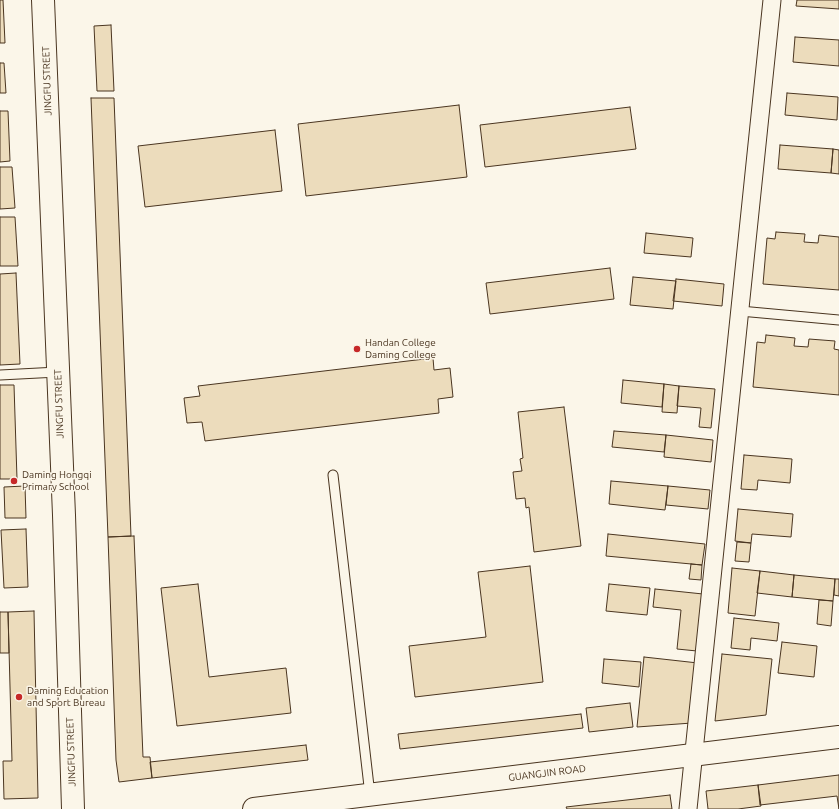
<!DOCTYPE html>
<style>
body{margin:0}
canvas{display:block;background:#fbf6e9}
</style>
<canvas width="839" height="809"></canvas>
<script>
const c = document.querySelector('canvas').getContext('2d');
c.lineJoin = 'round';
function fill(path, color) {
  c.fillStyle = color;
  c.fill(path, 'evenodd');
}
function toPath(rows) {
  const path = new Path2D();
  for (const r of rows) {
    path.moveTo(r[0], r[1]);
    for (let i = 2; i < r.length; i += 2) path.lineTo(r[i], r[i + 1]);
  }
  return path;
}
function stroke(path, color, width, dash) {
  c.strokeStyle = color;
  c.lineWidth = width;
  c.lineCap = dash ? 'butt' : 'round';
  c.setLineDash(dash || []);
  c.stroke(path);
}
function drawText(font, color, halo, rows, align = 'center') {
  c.font = font + ' Ubuntu,sans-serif';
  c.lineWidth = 3;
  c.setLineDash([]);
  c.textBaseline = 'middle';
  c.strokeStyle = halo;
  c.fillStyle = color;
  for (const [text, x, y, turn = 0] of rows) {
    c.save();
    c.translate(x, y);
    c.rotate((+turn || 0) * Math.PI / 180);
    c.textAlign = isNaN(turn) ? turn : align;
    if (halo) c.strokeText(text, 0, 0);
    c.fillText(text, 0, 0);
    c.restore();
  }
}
const building = toPath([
 [0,0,3,0,5,43,0,43,0,0],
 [797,0,839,0,839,9,796,6,797,0],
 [111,25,114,91,97,91,94,26,111,25],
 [795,37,839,40,839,66,793,62,795,37],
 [0,63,4,63,6,93,0,93,0,63],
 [787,93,838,97,837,120,785,115,787,93],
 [91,98,114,98,131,536,108,537,91,98],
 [459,105,467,177,306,196,298,124,459,105],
 [630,107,636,149,485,167,480,125,630,107],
 [0,111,8,111,10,161,0,162,0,111],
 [275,130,282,191,145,207,138,146,275,130],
 [780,145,833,149,831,173,778,169,780,145],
 [833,149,839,150,839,174,831,173,833,149],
 [0,167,12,167,15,208,0,209,0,167],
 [0,217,15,217,18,266,0,266,0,217],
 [776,232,805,234,804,242,818,243,819,235,839,237,839,290,763,284,767,238,775,239,776,232],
 [646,233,693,238,691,257,644,253,646,233],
 [610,268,614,299,490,314,486,283,610,268],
 [16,273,20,364,0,365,0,274,16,273],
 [633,277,676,281,673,309,630,305,633,277],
 [676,279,724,284,722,306,673,301,676,279],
 [766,335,795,338,794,346,808,347,809,339,835,341,834,349,839,350,839,395,753,387,757,342,765,343,766,335],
 [433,358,434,370,450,368,453,397,438,399,439,413,205,441,202,422,187,423,184,398,200,396,198,386,433,358],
 [623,380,664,384,662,407,621,403,623,380],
 [664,384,679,386,677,413,662,412,664,384],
 [0,385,14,385,17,479,0,479,0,385],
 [679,386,715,389,711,428,699,427,701,408,677,406,679,386],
 [564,407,581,546,534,552,529,507,526,508,525,498,516,499,513,472,522,471,520,459,523,458,518,412,564,407],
 [614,431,666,435,664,452,612,447,614,431],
 [666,435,713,440,711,462,664,457,666,435],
 [744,455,792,459,790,483,758,480,757,490,741,489,744,455],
 [611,481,668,486,665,510,609,504,611,481],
 [25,486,26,518,5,518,4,487,25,486],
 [668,486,710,490,708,509,666,505,668,486],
 [738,509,793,514,791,537,752,534,751,543,735,541,738,509],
 [26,529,28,587,4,588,1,530,26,529],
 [608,534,705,544,702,565,606,556,608,534],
 [134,536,143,757,150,757,152,778,119,782,116,760,108,537,134,536],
 [737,542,751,543,749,562,735,561,737,542],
 [691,564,702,565,701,580,689,579,691,564],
 [530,566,543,682,415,697,409,646,486,637,478,572,530,566],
 [732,568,760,571,755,616,728,613,732,568],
 [760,571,794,575,792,597,757,593,760,571],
 [794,575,835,579,833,601,792,597,794,575],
 [835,579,839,579,839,596,834,595,835,579],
 [198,584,209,677,286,668,291,713,177,726,161,588,198,584],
 [609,584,650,588,647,615,606,611,609,584],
 [655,589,703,594,697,651,677,649,681,610,653,607,655,589],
 [819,600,833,601,831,626,817,624,819,600],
 [34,611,38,798,4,799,3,761,12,761,8,612,34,611],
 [0,612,8,612,9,653,0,653,0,612],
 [734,618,779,623,777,641,751,638,750,650,731,648,734,618],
 [782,642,817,646,814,677,778,673,782,642],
 [722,654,772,659,766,715,715,721,722,654],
 [644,657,698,663,692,723,637,727,644,657],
 [604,659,641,662,639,687,602,683,604,659],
 [630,703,633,727,589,732,586,708,630,703],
 [581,714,583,728,400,749,398,734,581,714],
 [306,745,308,760,152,778,150,762,306,745],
 [839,775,839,809,837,796,760,805,758,785,839,775],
 [758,785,761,806,738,809,708,809,706,791,758,785],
 [670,795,672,809,567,809,566,807,670,795]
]);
const lane = toPath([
 [740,311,839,320],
 [0,375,58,372],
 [333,475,370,795]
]);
const street = toPath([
 [688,809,772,0]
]);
const secondary = toPath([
 [43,0,64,515,73,809],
 [254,809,839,737]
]);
const markers = [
 [357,349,4,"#c62828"],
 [14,481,4,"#c62828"],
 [19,697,4,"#c62828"]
];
const streetNames = [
 ["JINGFU STREET",47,81,-92],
 ["JINGFU STREET",59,404,-92],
 ["JINGFU STREET",71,752,-92],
 ["GUANGJIN ROAD",547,773,-7]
];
const poiNames = [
 ["Handan College",365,343],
 ["Daming College",365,355],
 ["Daming Hongqi",22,475],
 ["Primary School",22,487],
 ["Daming Education",27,691],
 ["and Sport Bureau",27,703]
];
fill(building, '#ecdcbc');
stroke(building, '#4a3520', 1);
stroke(lane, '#4a3520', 11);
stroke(street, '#4a3520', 19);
stroke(secondary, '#4a3520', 24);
stroke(lane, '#fbf6e9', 9);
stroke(street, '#fbf6e9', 17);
stroke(secondary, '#fbf6e9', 22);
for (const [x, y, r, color] of markers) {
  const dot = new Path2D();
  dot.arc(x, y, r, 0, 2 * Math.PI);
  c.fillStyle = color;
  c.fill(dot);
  stroke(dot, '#fbf6e9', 1.5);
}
drawText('10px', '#4a3520', '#fbf6e9', streetNames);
drawText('10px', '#4a3520', '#fbf6e9', poiNames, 'left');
</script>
